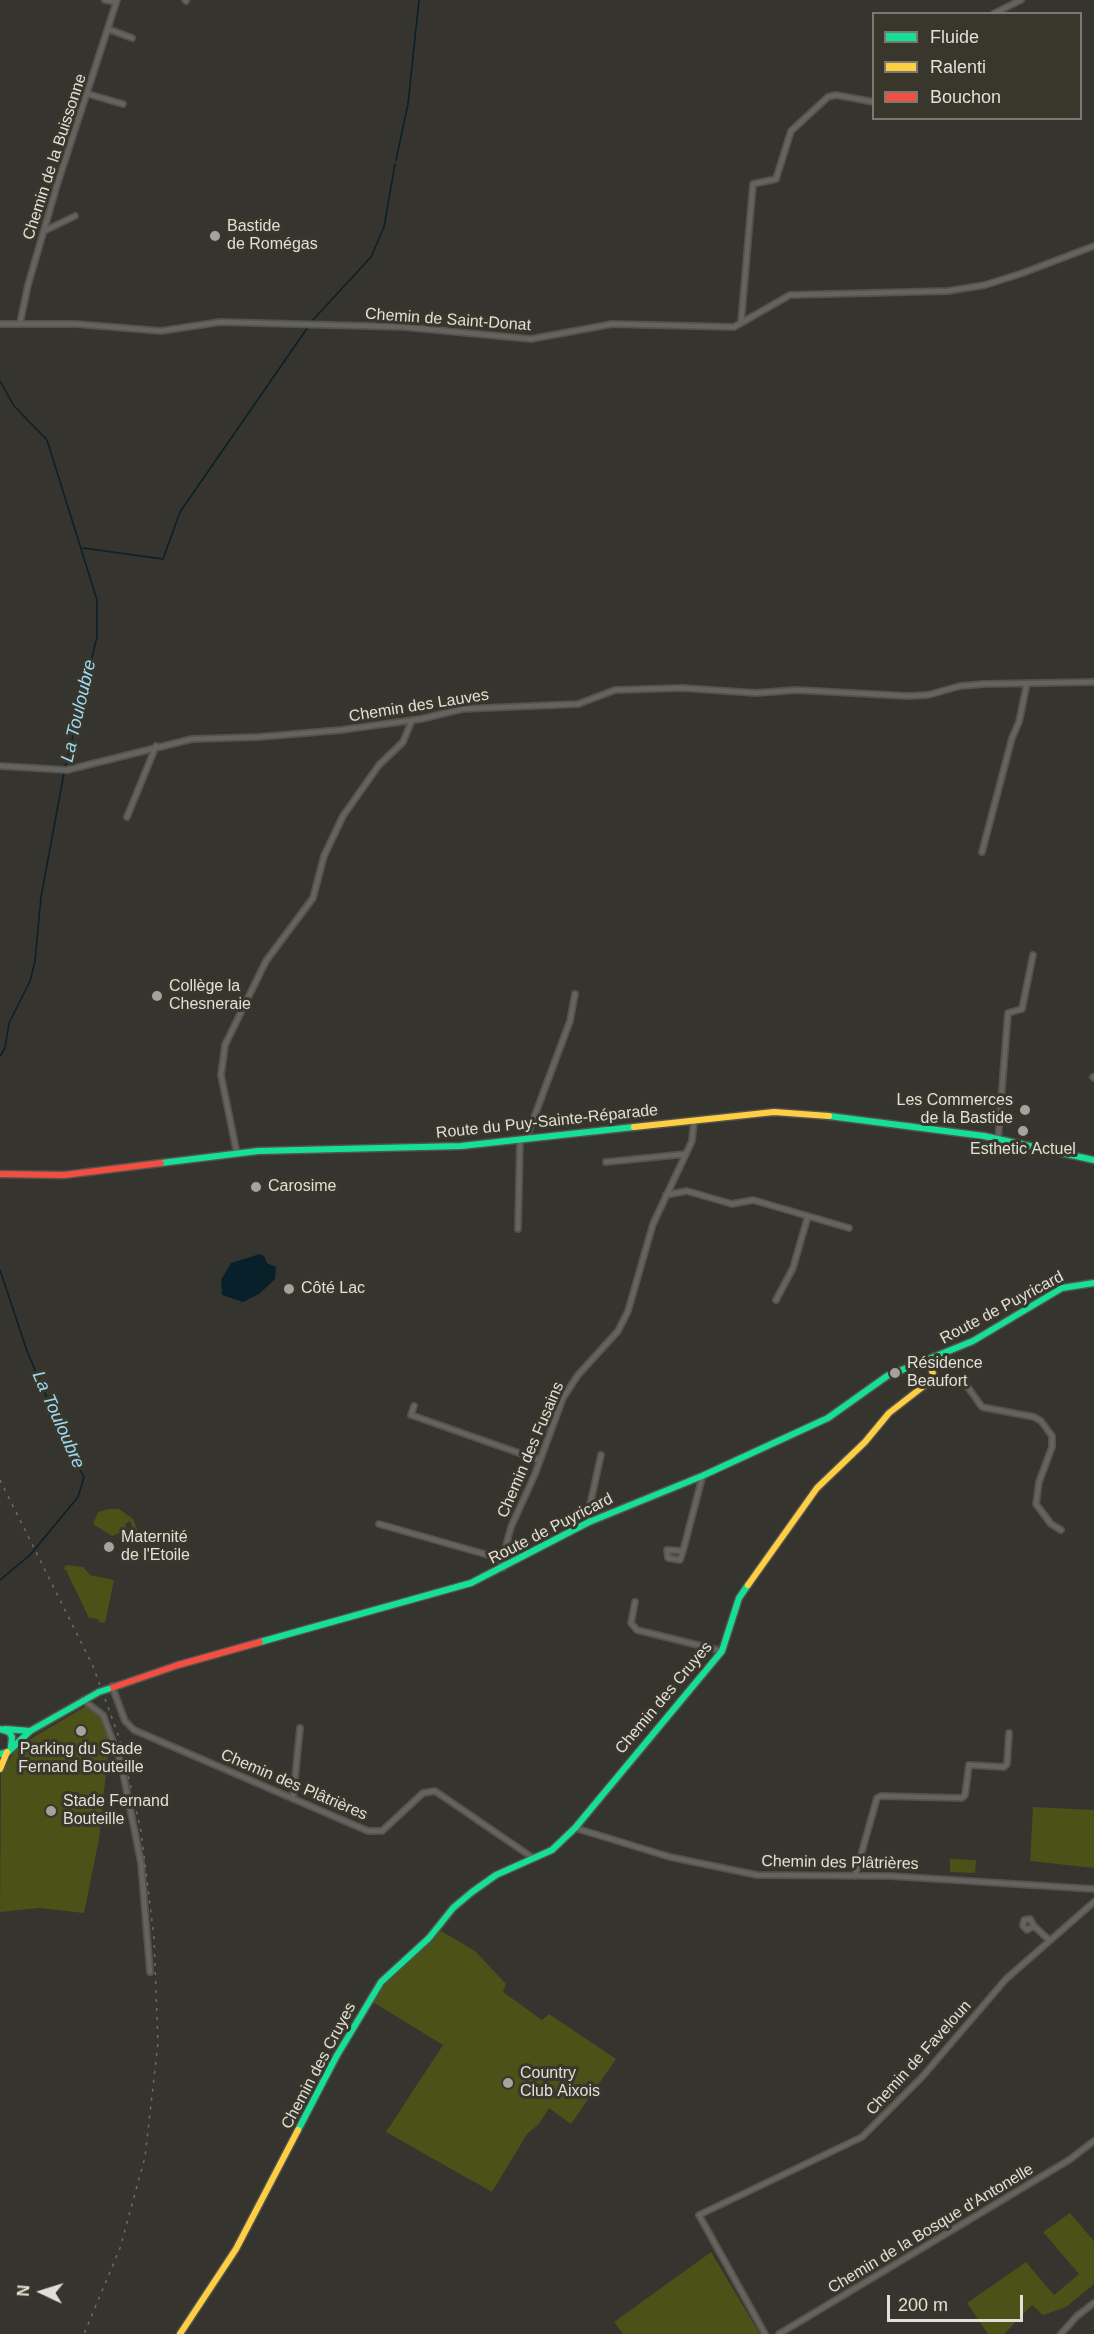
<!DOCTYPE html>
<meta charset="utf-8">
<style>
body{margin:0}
#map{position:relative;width:1094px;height:2334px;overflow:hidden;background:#36342e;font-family:Helvetica,sans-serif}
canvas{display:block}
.legend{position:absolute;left:872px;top:12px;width:210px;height:108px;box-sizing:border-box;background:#39362b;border:2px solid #7c7a70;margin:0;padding:8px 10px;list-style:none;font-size:18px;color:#e1dfd8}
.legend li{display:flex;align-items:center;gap:12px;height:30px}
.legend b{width:30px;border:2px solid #7c7a70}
.north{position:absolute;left:12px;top:2262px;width:60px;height:60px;-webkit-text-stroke:4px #39362b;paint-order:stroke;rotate:274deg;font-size:16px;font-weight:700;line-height:24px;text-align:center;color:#e1dfd8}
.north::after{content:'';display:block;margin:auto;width:21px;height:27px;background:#e1dfd8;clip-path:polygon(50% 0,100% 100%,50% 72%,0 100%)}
.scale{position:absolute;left:887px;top:2295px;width:136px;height:27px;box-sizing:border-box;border:3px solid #e1dfd8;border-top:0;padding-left:8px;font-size:18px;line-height:21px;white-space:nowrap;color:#e1dfd8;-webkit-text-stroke:4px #39362b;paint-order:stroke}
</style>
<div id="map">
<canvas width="1094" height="2334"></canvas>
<ul class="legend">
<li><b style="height:8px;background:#16e098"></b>Fluide</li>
<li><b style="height:8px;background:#ffcf43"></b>Ralenti</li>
<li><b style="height:8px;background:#f24e42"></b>Bouchon</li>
</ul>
<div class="north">N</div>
<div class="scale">200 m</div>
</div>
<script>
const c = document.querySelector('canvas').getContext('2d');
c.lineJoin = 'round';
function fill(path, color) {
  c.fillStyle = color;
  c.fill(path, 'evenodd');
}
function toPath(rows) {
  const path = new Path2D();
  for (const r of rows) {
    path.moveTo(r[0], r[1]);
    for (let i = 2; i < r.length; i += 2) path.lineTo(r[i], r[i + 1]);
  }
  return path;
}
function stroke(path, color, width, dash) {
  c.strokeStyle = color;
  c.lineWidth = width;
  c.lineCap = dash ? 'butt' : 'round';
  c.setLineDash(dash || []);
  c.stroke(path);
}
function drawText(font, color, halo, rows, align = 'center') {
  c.font = font + ' Helvetica,sans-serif';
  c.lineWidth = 6;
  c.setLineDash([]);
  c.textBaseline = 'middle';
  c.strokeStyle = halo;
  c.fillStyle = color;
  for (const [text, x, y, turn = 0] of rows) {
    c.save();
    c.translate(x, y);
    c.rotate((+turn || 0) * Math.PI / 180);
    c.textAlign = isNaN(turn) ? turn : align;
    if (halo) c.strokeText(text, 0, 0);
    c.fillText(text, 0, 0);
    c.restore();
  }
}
const green = toPath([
 [108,1509,119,1509,133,1519,139,1534,135,1544,131,1539,136,1537,130,1521,125,1524,127,1530,112,1536,93,1524,98,1512],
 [67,1565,83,1567,90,1575,114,1580,105,1623,99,1622,98,1619,89,1618,66,1570,63,1569],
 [88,1705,100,1713,110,1735,99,1839,84,1913,39,1908,0,1912,1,1774,17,1747],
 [1033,1807,1094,1810,1094,1868,1030,1861],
 [950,1859,976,1860,975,1873,950,1872],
 [441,1931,475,1951,506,1984,503,1992,542,2020,549,2014,616,2059,571,2124,549,2108,539,2124,527,2134,492,2192,386,2132,443,2045,371,2001,384,1981,398,1967],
 [1070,2213,1094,2241,1094,2284,1066,2307,1043,2315,1032,2305,1004,2334,988,2334,967,2303,1026,2262,1054,2295,1079,2274,1043,2232],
 [711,2252,760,2334,623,2334,614,2322]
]);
const water = toPath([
 [260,1254,264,1256,267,1263,276,1267,275,1279,259,1294,243,1302,222,1295,221,1280,231,1263]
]);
const stream = toPath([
 [396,160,408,104,419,0],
 [311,322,371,257,384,227,395,164],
 [0,381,14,406,47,440,97,600,97,637,65,768],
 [83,548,163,559,180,512,308,327],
 [0,1056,5,1048,9,1023,30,981,35,961,41,897,64,773],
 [0,1270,27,1351,68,1448,84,1477,78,1497,30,1555,0,1580]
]);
const street = toPath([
 [105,0,116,2],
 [185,0,186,1],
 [993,14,1021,0],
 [108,29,132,38],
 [88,94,123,104],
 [44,231,75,216],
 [20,323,28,285,57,185,117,0],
 [741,323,753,184,776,179,791,131,828,97,836,95,874,102],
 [0,324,76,324,161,331,220,322,404,327,531,339,612,324,734,327,790,295,948,291,985,285,1020,274,1094,246],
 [0,766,67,770,192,739,259,737,341,730,421,719,462,709,578,704,615,690,682,688,756,693,797,690,908,696,928,695,960,686,984,684,1094,682],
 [127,817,156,746],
 [982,852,1012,738,1019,722,1027,683],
 [1093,1077,1094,1078],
 [526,1139,570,1021,575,994],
 [998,1139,1008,1013,1022,1009,1033,955],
 [237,1154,221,1075,225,1045,266,961,313,898,324,856,343,816,379,765,403,742,412,720],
 [606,1162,686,1154],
 [666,1195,687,1191,732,1204,753,1200,849,1228],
 [518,1229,520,1140],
 [776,1300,793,1268,808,1216],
 [934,1378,939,1382,962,1379,982,1407,1034,1417,1041,1421,1052,1436,1052,1447,1039,1482,1036,1504,1051,1524,1061,1530],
 [414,1406,411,1415,539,1460],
 [589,1522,588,1514,601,1455],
 [379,1524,488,1555,502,1561],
 [683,1551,667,1550,668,1558,680,1560,683,1551,702,1478,702,1476],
 [503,1568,502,1561,511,1527,535,1474,563,1398,578,1375,618,1331,628,1311,653,1224,692,1141,694,1120],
 [635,1602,631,1623,637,1630,722,1651],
 [112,1686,125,1721,134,1730,368,1831,382,1831,423,1793,435,1791,533,1858],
 [83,1700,103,1715,121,1763,141,1863,150,1972],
 [293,1799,300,1728],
 [575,1828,670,1857,757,1875,890,1876,1094,1889],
 [855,1876,877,1798,881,1796,962,1798,965,1795,969,1765,1004,1767,1007,1764,1009,1733],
 [1030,1919,1034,1926,1027,1930,1023,1926,1024,1920,1030,1919],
 [1034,1926,1049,1940],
 [765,2334,699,2215,862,2137,922,2077,1006,1979,1094,1902],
 [779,2334,1069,2160,1094,2141],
 [1061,2334,1077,2316,1094,2303]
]);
const fast = toPath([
 [829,1116,984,1136,1094,1160],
 [161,1163,258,1151,461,1146,634,1127],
 [260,1642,471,1583,589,1522,702,1476,828,1418,887,1376,973,1341,1062,1288,1094,1283],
 [0,1729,9,1732,12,1737,11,1747],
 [5,1729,30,1731],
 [0,1754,8,1752,30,1731,99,1692],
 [298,2130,336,2057,381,1982,429,1938,453,1908,472,1892,496,1875,552,1850,575,1828,722,1651,739,1598,748,1585]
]);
const slow = toPath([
 [634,1127,774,1112,829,1116],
 [748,1585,817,1488,865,1442,889,1413,934,1378,929,1359],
 [0,1769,7,1752],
 [180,2334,236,2249,298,2130]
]);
const jam = toPath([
 [0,1174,64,1175,161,1163],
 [108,1689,178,1665,260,1642]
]);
const rail = toPath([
 [0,1480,93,1666,120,1740,141,1831,154,1938,158,2043,145,2157,120,2248,84,2334]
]);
const fastBridge = toPath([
 [99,1692,108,1689]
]);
const markers = [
 [215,236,6,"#a5a39c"],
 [157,996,6,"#a5a39c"],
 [1025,1110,6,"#a5a39c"],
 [1023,1131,6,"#a5a39c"],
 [256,1187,6,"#a5a39c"],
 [289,1289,6,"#a5a39c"],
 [895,1373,6,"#a5a39c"],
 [109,1547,6,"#a5a39c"],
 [81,1731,6,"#a5a39c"],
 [51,1811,6,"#a5a39c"],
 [508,2083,6,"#a5a39c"]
];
const streetNames = [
 ["Chemin de la Buissonne",55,157,-72],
 ["Chemin de Saint-Donat",448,320,4],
 ["Chemin des Lauves",419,706,-9],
 ["Route du Puy-Sainte-Réparade",547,1122,-6],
 ["Route de Puyricard",1002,1308,-28],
 ["Chemin des Fusains",531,1450,-67],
 ["Route de Puyricard",551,1529,-27],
 ["Chemin des Cruyes",664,1698,-50],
 ["Chemin des Plâtrières",294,1785,23],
 ["Chemin des Plâtrières",840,1863,1],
 ["Chemin de Faveloun",919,2058,-48],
 ["Chemin des Cruyes",319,2066,-62],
 ["Chemin de la Bosque d'Antonelle",931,2229,-31]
];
const poiNames = [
 ["Bastide",227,227],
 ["de Romégas",227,245],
 ["Collège la",169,987],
 ["Chesneraie",169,1005],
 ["Les Commerces",1013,1101,"right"],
 ["de la Bastide",1013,1119,"right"],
 ["Esthetic Actuel",1023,1150,"center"],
 ["Carosime",268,1187],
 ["Côté Lac",301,1289],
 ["Résidence",907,1364],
 ["Beaufort",907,1382],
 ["Maternité",121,1538],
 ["de l'Etoile",121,1556],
 ["Parking du Stade",81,1750,"center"],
 ["Fernand Bouteille",81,1768,"center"],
 ["Stade Fernand",63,1802],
 ["Bouteille",63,1820],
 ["Country",520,2074],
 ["Club Aixois",520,2092]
];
const waterNames = [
 ["La Touloubre",79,711,-77],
 ["La Touloubre",58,1420,66]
];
fill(green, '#4c5118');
fill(water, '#082029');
stroke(stream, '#082029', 1.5);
stroke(street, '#54524d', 8);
stroke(fast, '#54524d', 9);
stroke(slow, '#54524d', 9);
stroke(jam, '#54524d', 9);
stroke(street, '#65635e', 4.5);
stroke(fast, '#16e098', 6);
stroke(slow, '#ffcf43', 6);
stroke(jam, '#f24e42', 6);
stroke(rail, '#6d6c68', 1.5, [3, 6]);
stroke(fastBridge, '#54524d', 9, []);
stroke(fastBridge, '#16e098', 6);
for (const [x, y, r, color] of markers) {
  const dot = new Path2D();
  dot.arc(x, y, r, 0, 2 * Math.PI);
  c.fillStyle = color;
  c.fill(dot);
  stroke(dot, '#39362b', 2);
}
drawText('16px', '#e1dfd8', '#39362b', streetNames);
drawText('16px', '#e1dfd8', '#39362b', poiNames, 'left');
drawText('italic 18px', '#9cdaf8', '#39362b', waterNames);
</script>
